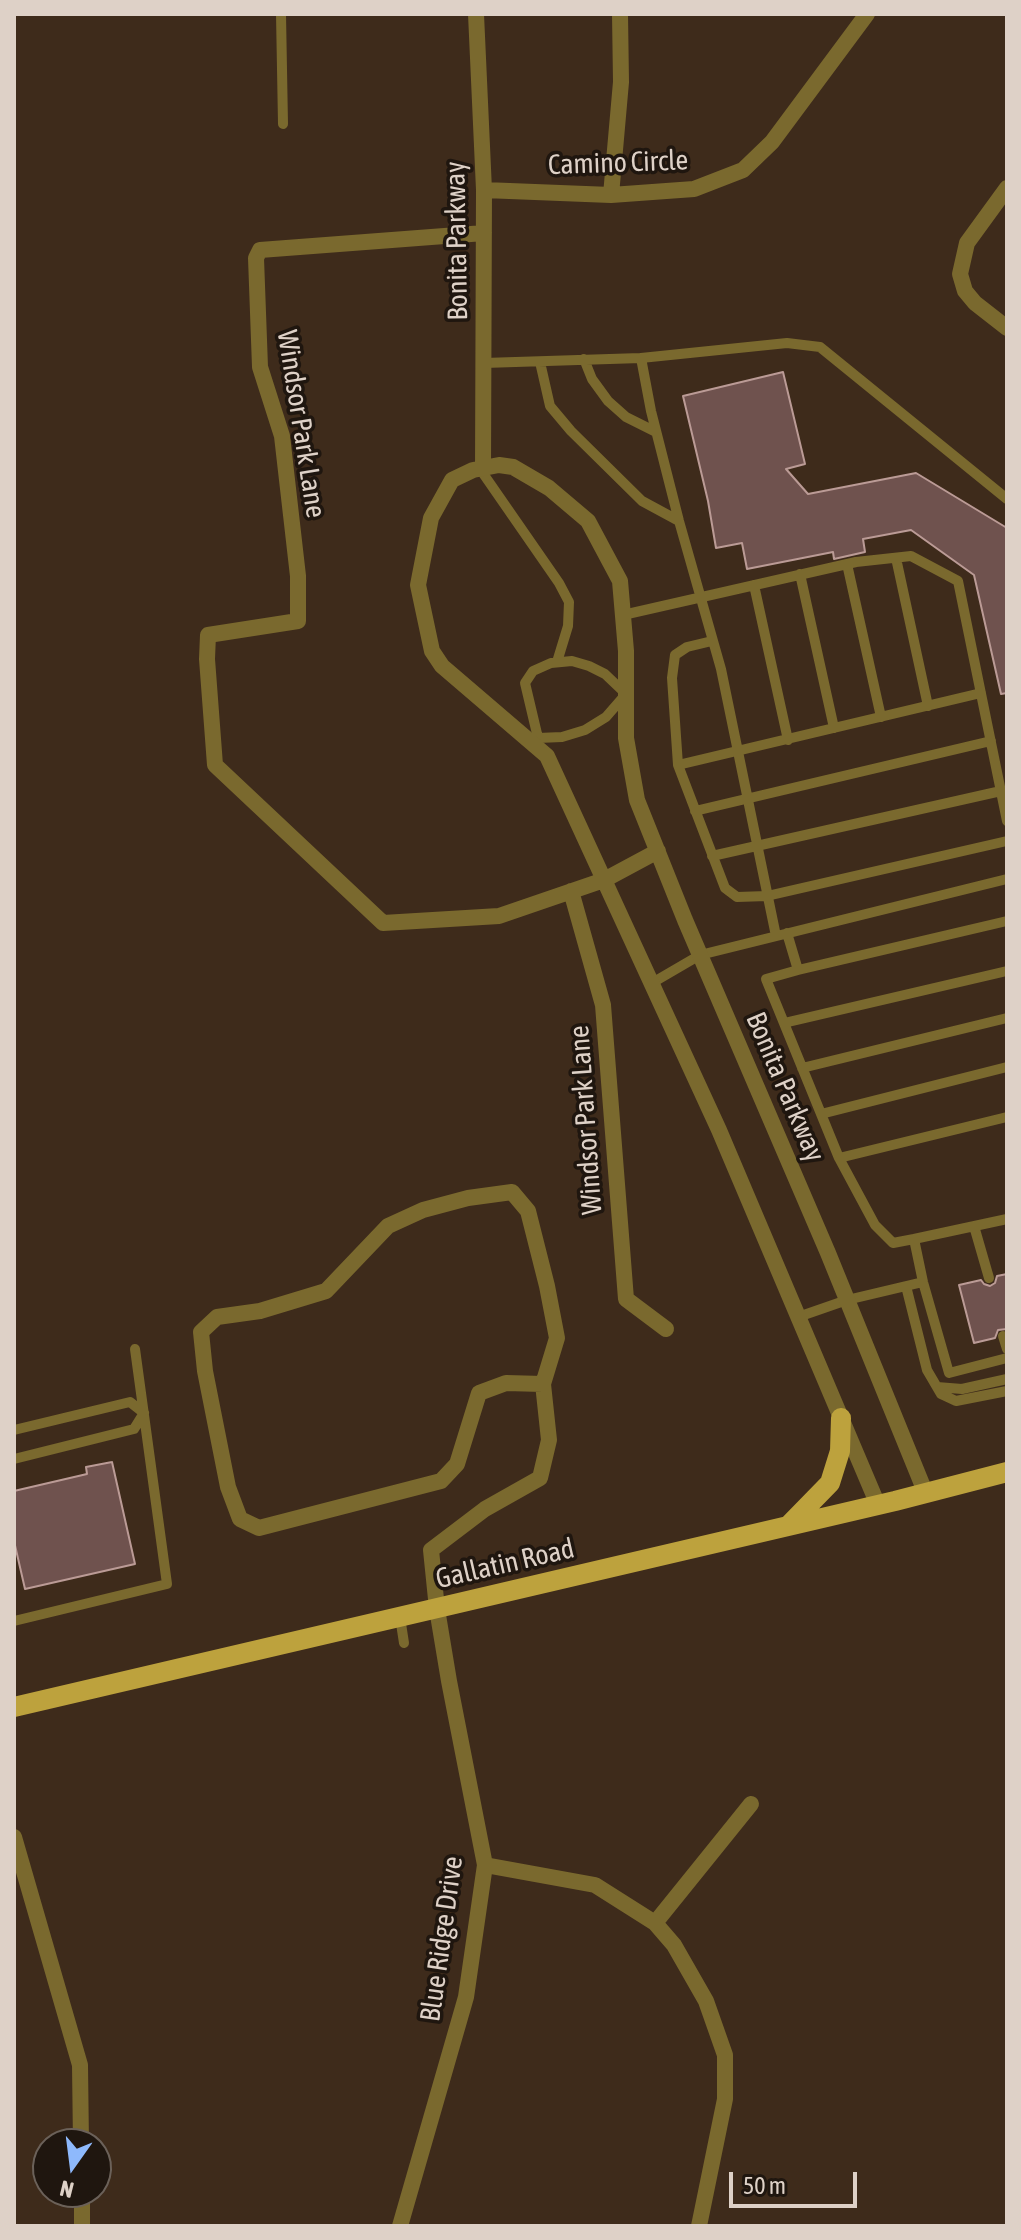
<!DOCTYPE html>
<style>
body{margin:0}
#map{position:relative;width:1021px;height:2240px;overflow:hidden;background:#3e2b1b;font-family:"Asap Condensed",sans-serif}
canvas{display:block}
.frame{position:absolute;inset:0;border:16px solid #ded1c7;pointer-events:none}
.north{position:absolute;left:32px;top:2128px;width:80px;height:80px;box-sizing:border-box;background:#1f160f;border:2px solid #6b6159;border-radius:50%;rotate:194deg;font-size:22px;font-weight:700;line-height:32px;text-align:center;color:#ded1c7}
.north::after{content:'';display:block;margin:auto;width:28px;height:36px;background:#8eb9fc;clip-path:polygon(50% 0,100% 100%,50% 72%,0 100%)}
.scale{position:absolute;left:729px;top:2172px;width:128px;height:36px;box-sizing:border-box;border:4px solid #ded1c7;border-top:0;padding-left:10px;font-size:24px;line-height:28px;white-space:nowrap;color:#ded1c7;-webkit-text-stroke:6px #1f160f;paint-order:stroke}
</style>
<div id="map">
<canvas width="1021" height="2240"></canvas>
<div class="frame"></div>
<div class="north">N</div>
<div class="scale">50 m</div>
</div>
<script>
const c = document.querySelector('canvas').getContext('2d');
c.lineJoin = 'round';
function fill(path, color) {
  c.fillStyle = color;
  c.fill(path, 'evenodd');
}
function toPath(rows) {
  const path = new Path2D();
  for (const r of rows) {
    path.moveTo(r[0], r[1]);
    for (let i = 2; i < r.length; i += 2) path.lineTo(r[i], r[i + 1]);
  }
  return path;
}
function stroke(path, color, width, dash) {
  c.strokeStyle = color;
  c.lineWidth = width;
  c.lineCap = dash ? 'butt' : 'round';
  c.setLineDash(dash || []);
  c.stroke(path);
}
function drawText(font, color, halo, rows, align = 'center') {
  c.font = font + ' "Asap Condensed",sans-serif';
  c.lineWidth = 7;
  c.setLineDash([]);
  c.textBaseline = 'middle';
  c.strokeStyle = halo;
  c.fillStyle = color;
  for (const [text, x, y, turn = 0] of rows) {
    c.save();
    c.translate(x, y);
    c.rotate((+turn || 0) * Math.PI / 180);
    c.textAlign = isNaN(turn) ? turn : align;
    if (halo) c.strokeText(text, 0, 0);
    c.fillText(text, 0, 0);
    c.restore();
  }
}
const building = toPath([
 [783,372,805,464,786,469,808,494,916,473,1007,528,1007,693,1001,694,974,575,911,530,863,539,865,552,834,559,833,552,747,569,742,543,716,548,708,501,683,396,783,372],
 [1007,1274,1007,1329,998,1330,995,1338,974,1343,959,1285,981,1280,984,1284,990,1286,995,1283,997,1276,1007,1274],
 [112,1462,135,1564,25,1589,14,1541,14,1491,87,1474,86,1467,112,1462]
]);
const lane = toPath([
 [281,14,283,124],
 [641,358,651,411,679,521,721,669,776,936],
 [584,359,592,379,608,401,626,417,656,432],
 [540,362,550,406,571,431,642,501,679,521],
 [484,363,641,358,787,343,820,347,1007,499],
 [480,469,559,583,569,602,568,626,557,662],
 [896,558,928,706],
 [847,564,881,717],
 [800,574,834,728],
 [754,585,788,740],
 [623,615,856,562,911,556,958,581,1007,821],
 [712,641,687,647,675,655,672,678,678,765,725,888,737,897,767,896,1007,841],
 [526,738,538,738,562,737,585,730,606,717,626,694,605,674,589,666,572,661,551,663,533,671,525,683,538,738],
 [678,765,981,693],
 [695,811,991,741],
 [712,856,1001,791],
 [787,933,798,970,766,979,839,1158,875,1225,893,1243,914,1239,923,1282,949,1373,1007,1358],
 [798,970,1007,921],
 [652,983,700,955,1007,879],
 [784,1023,1007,971],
 [802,1068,1007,1018],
 [821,1114,1007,1067],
 [839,1158,1007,1117],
 [974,1226,989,1278],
 [914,1239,1007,1219],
 [906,1286,927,1370,941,1394,956,1401,1007,1391],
 [798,1317,847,1300,923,1282],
 [1003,1336,1007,1349],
 [937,1387,962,1389,1007,1379],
 [14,1430,130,1402,144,1413,134,1429,14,1459],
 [400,1617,404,1643],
 [14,1621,167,1584,135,1349]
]);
const street = toPath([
 [476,14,484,190,483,468],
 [1007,188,967,243,960,274,965,291,975,303,1007,328],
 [484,190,611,195,694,189,743,170,772,142,867,14],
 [611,195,621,82,620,14],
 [484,233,260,250,256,258,260,367,282,436,298,576,298,621,208,635,207,659,215,765,383,923,499,916,604,880,658,851],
 [571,891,603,1005,626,1299,666,1329],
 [878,1505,719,1130,547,756,442,666,432,651,418,585,431,518,452,480,473,470,499,465,513,467,549,488,588,521,620,581,626,651,626,738,637,800,685,920,828,1253,926,1494],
 [14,1837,80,2065,81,2144],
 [485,1865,595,1885,655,1923,674,1945,706,2001,725,2055,725,2099,699,2226],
 [655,1923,751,1804],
 [82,2192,82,2226],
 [400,2226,466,1997,485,1865,449,1681,437,1609,431,1550,485,1509,540,1478,549,1440,543,1384,506,1383,479,1393,457,1464,441,1481,259,1528,240,1519,228,1487,205,1371,201,1332,217,1317,260,1311,326,1291,388,1226,423,1210,468,1198,512,1192,528,1211,547,1286,557,1338,543,1384]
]);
const primary = toPath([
 [790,1524,830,1483,840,1451,841,1418],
 [14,1707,895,1501,1007,1472]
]);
const streetNames = [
 ["Camino Circle",618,163,-2],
 ["Bonita Parkway",457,241,-91],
 ["Windsor Park Lane",301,424,81],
 ["Bonita Parkway",785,1087,67],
 ["Windsor Park Lane",586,1120,-94],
 ["Gallatin Road",505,1564,-13],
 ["Blue Ridge Drive",442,1939,-82]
];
fill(building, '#6f524e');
stroke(building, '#bb9b96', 2);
stroke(lane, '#7a692e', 10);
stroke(street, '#7a692e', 16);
stroke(primary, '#bda23d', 20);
drawText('28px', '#ded1c7', '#1f160f', streetNames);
</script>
